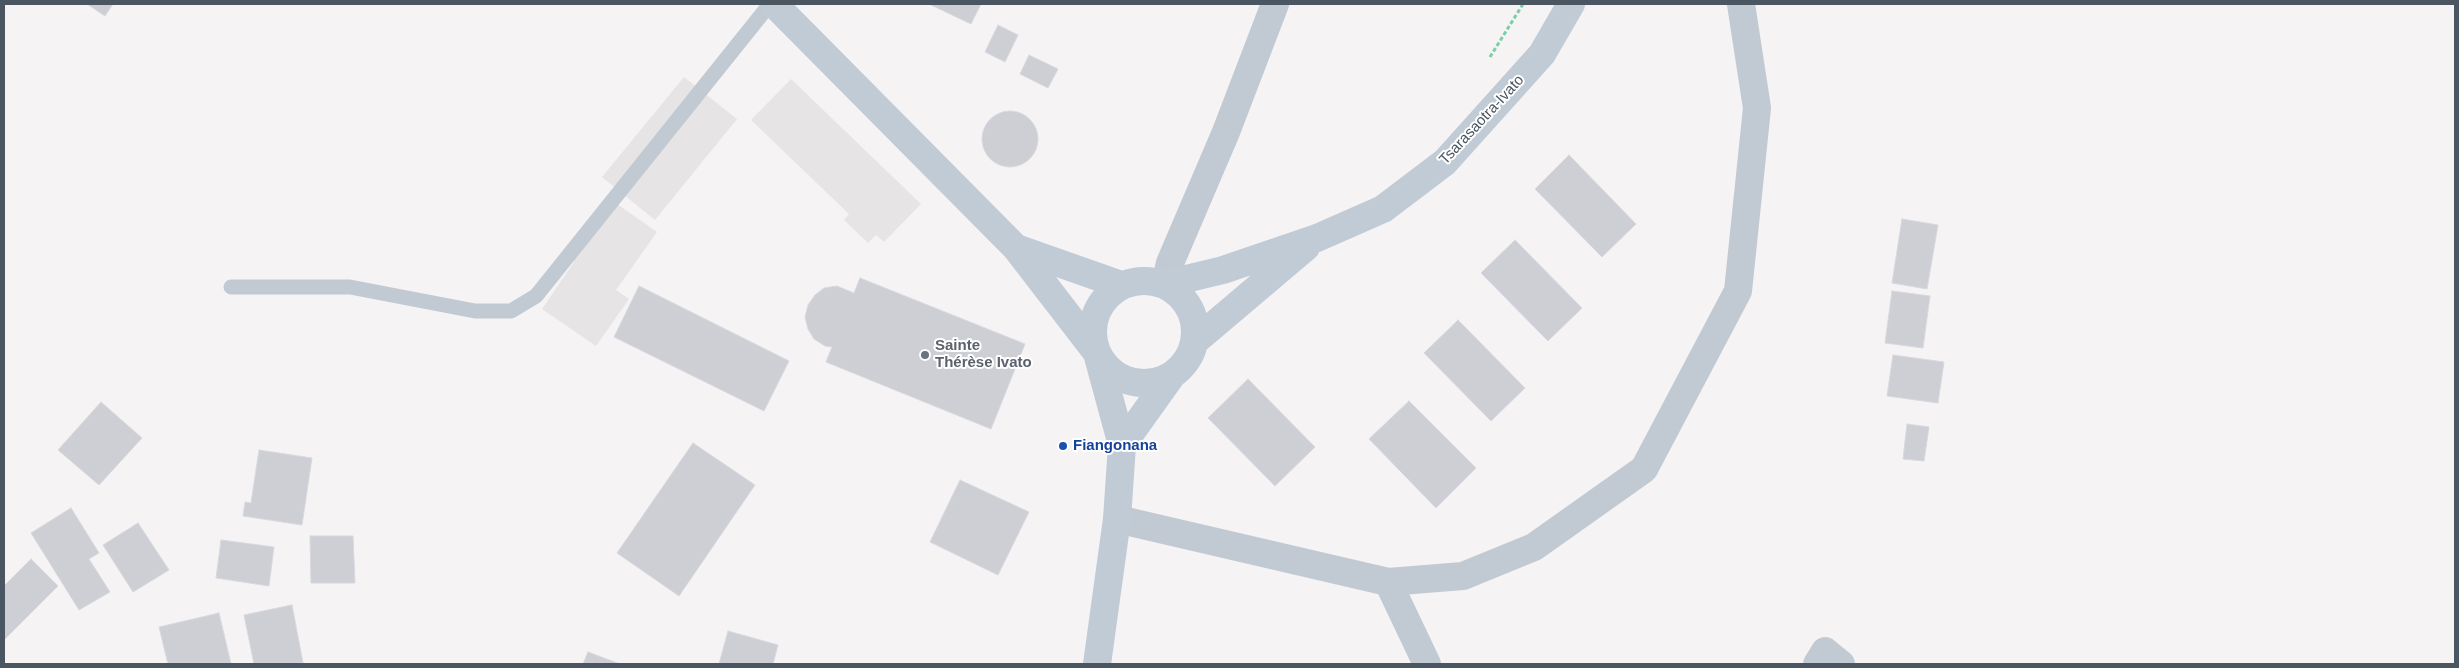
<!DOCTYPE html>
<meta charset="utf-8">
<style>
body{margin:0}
#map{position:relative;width:2459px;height:668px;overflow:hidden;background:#f5f3f3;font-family:Helvetica,sans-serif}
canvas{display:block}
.frame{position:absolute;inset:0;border:5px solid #4a5661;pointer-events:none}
</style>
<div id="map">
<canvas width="2459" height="668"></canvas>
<div class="frame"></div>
</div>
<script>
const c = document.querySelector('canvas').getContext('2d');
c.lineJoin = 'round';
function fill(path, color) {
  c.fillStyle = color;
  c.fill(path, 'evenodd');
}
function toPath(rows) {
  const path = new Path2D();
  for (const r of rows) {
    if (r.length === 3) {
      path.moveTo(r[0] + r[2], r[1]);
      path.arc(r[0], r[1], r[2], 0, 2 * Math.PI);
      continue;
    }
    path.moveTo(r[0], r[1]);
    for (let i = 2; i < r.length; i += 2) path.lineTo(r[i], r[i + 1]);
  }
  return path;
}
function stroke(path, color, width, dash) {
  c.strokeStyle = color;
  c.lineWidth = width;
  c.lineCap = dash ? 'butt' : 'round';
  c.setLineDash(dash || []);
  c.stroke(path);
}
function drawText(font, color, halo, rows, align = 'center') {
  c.font = font + ' Helvetica,sans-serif';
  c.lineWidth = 4;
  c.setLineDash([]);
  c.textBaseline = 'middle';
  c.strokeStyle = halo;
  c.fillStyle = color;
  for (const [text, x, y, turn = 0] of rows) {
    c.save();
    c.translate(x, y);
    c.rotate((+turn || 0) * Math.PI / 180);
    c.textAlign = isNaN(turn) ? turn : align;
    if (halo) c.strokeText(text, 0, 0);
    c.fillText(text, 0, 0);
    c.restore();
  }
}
const education = toPath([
 [684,77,737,119,655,220,602,177],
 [791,79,921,204,884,242,876,235,868,243,844,220,849,214,751,120],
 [607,197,657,232,616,290,629,299,596,346,542,309,574,262,566,256]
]);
const building = toPath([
 [87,4,113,4,105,16,87,4],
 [929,4,981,4,971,24,929,4],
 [998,25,1018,35,1005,62,985,52,998,25],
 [1029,55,1058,69,1048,88,1020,74,1029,55],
 [1010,139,28],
 [1569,155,1636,224,1602,257,1535,189,1569,155],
 [1902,219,1938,225,1927,289,1892,283,1902,219],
 [1515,240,1582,308,1548,341,1481,273,1515,240],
 [860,278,1025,344,991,429,826,362,832,347,825,346,814,339,808,329,805,317,808,305,815,295,824,288,837,286,854,293,860,278],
 [639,286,789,361,764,411,614,337,639,286],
 [1892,291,1930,296,1923,348,1885,343,1892,291],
 [1458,320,1525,388,1491,421,1424,353,1458,320],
 [1893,355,1944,362,1938,403,1887,396,1893,355],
 [1248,379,1315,447,1275,486,1208,418,1248,379],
 [1409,401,1476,468,1436,508,1369,439,1409,401],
 [101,402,142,438,99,485,58,450,101,402],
 [1907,424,1929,427,1924,461,1903,459,1907,424],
 [693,443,755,485,679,596,617,553,693,443],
 [259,450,312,458,302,525,243,516,245,502,251,503,259,450],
 [960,480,1029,512,998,575,930,542,960,480],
 [71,508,99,553,89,559,110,592,79,610,31,533,71,508],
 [138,523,169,570,133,592,103,545,138,523],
 [310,536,353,536,355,583,311,583,310,536],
 [221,540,274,547,269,586,216,578,221,540],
 [31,559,58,586,4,640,4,586,31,559],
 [292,605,303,663,254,664,244,615,292,605],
 [219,613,231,664,168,664,159,627,219,613],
 [728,631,778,645,773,664,719,664,728,631],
 [588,652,620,664,583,664,588,652]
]);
const path = toPath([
 [1490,57,1523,4]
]);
const lane = toPath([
 [231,287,350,287,475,311,511,311,536,296,770,4]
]);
const street = toPath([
 [1165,284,1170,263,1226,132,1275,4],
 [1117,519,1388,582,1463,576,1534,547,1644,469,1738,291,1757,108,1741,4],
 [1388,582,1427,664],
 [1817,664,1825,651,1841,664]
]);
const secondary = toPath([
 [774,4,1016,248,1097,353,1122,445,1117,519,1097,664],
 [1016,248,1121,285],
 [1144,332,51],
 [1165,284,1223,270,1317,238,1383,209,1445,162,1542,54,1571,4],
 [1195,341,1306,247],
 [1122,445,1172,375]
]);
const markers = [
 [925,355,5,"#6b7280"],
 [1063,446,5,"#1a4fb4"]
];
const streetNames = [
 ["Tsarasaotra-Ivato",1482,120,-47]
];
const worshipNames = [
 ["Sainte",935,346],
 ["Thérèse Ivato",935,363]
];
const transitNames = [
 ["Fiangonana",1073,446]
];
fill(education, '#e6e4e5');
fill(building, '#cdcfd5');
stroke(building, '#d7d9de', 1);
stroke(path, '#7ad0a6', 3, [4, 2.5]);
stroke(lane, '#c1cad2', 15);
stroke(street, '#c1cad2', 28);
stroke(secondary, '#c1cbd6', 28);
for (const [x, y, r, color] of markers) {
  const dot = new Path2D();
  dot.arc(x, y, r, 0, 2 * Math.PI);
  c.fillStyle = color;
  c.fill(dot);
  stroke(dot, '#fff', 2);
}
drawText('15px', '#4a5661', '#fff', streetNames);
drawText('bold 15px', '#5b616d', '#fff', worshipNames, 'left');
drawText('bold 15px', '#164399', '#fff', transitNames, 'left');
</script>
